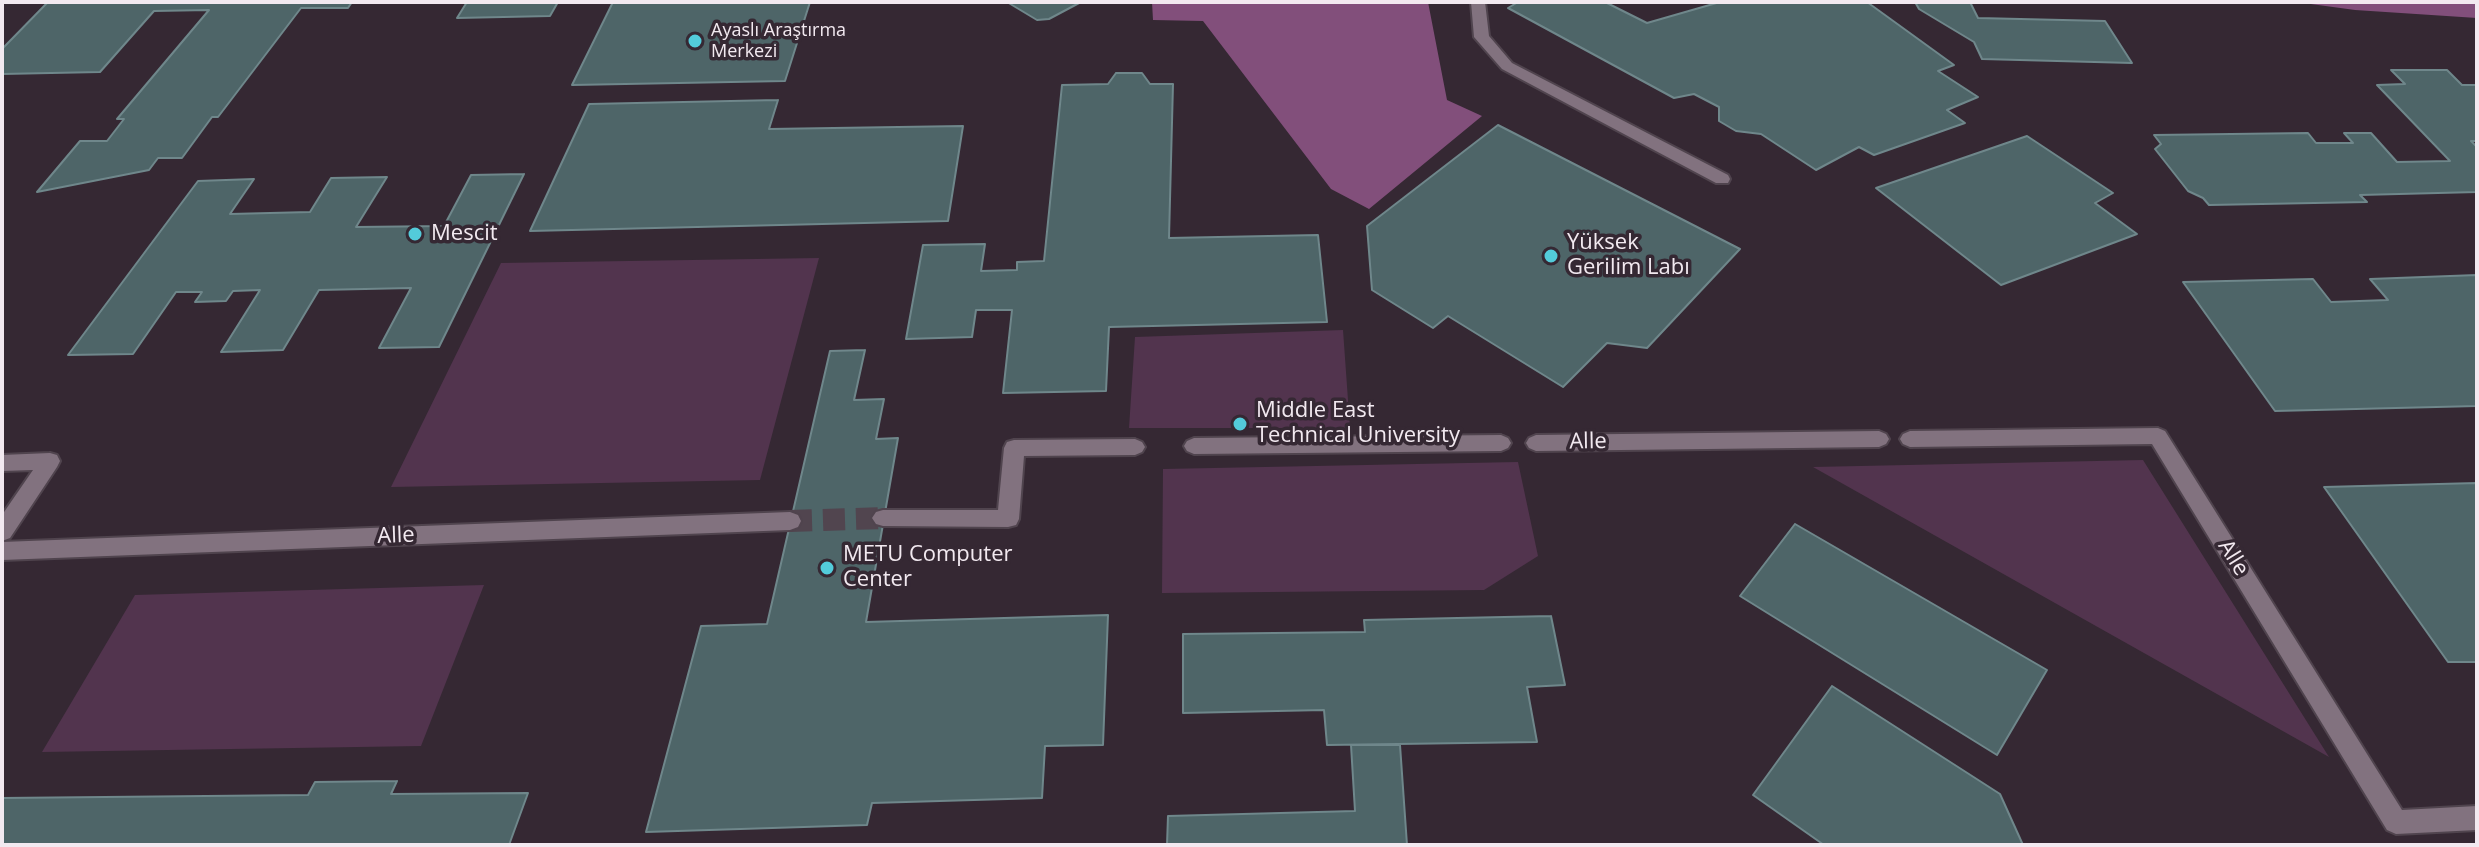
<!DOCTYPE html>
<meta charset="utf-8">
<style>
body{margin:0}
#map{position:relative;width:2479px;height:847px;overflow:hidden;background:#352833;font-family:"Open Sans",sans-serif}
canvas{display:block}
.frame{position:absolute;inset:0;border:4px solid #f2e9f0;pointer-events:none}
</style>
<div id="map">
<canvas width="2479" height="847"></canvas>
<div class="frame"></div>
</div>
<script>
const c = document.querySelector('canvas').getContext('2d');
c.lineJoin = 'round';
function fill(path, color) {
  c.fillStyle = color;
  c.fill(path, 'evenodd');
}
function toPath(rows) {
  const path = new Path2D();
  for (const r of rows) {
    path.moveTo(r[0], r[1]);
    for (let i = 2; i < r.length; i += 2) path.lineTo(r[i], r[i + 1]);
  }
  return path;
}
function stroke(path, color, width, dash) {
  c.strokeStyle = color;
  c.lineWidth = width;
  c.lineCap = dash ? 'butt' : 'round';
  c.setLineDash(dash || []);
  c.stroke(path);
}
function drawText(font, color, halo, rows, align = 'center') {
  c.font = font + ' "Open Sans",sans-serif';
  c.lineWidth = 7;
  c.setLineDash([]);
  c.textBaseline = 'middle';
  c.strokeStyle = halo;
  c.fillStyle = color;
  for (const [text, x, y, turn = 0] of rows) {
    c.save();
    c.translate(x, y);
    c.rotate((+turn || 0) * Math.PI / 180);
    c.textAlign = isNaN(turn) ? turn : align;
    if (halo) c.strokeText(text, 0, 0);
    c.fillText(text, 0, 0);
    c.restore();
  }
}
const green = toPath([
 [819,258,760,480,391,487,501,263],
 [1343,330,1350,428,1129,428,1135,337],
 [2143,460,2329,757,1813,467],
 [1518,462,1538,556,1484,590,1162,593,1163,469],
 [484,585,421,746,42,752,135,595]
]);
const forest = toPath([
 [1152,2,1428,2,1447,100,1482,116,1369,209,1331,189,1203,21,1153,20],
 [2296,2,2477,2,2477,18,2355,10]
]);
const building = toPath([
 [48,2,352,2,348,8,301,8,218,117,212,117,182,158,158,158,149,170,37,192,80,141,107,141,124,119,117,119,209,10,154,11,100,72,2,74,2,49,48,2],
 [467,2,558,2,550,16,457,18,467,2],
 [613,2,810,2,785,81,572,85,613,2],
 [1007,2,1081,2,1049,19,1037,20,1007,2],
 [1518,2,1605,2,1647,23,1720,2,1867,2,1954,65,1938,71,1978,97,1947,110,1965,123,1874,155,1859,147,1816,170,1761,134,1736,131,1719,121,1719,107,1694,94,1674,98,1508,8,1518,2],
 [1915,2,1970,2,1978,18,2105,21,2132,63,1982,59,1974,42,1919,9,1915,2],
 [2391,70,2447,70,2462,85,2477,85,2477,141,2471,141,2477,147,2477,192,2360,195,2367,202,2209,205,2203,198,2188,191,2155,149,2161,144,2154,135,2308,133,2316,143,2353,143,2344,133,2371,133,2397,162,2450,161,2377,85,2405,84,2391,70],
 [1116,73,1142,73,1150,84,1173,84,1169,238,1318,235,1327,322,1109,327,1106,391,1003,393,1012,310,976,310,972,337,906,339,923,245,985,244,981,271,1017,270,1017,262,1044,261,1062,85,1108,84,1116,73],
 [778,100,769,129,963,126,948,221,530,231,589,104,778,100],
 [1498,125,1740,249,1647,348,1607,343,1563,387,1448,316,1433,328,1372,290,1367,226,1498,125],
 [2027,136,2113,193,2095,203,2137,234,2001,285,1876,188,2027,136],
 [524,174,439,347,379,348,411,288,319,290,283,350,221,352,260,290,233,291,226,301,195,302,202,292,176,292,133,354,68,355,198,181,254,179,230,214,310,212,331,178,387,177,356,227,444,226,471,175,524,174],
 [2477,275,2477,406,2275,411,2183,282,2313,279,2331,302,2388,300,2370,279,2477,275],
 [865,350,854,400,884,399,876,439,898,438,866,622,1108,615,1103,745,1045,746,1042,798,872,803,867,825,646,832,701,626,767,624,830,351,865,350],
 [2477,483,2477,662,2448,662,2324,487,2477,483],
 [1795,524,2047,670,1997,755,1740,596,1795,524],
 [1551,616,1565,685,1527,687,1537,742,1327,745,1324,710,1183,713,1183,634,1365,632,1364,620,1551,616],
 [1832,686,2000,794,2023,845,1824,845,1753,795,1832,686],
 [1351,745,1400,745,1407,845,1167,845,1168,816,1355,811,1351,745],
 [397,781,391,794,528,793,509,845,2,845,2,798,308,795,315,782,397,781]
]);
const minorTunnel = toPath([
 [790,521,883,518]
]);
const minor = toPath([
 [1471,2,1485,2,1489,36,1512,63,1728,175,1730,179,1728,183,1716,183,1502,69,1474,37,1471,2],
 [2158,428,2165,431,2402,810,2477,806,2477,830,2396,834,2387,830,2152,444,1910,447,1903,444,1900,439,1903,434,1910,431,2158,428],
 [1879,431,1886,434,1889,439,1886,444,1879,447,1536,451,1529,448,1526,443,1529,438,1536,435,1879,431],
 [1501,435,1508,438,1511,443,1508,448,1501,451,1194,454,1187,451,1184,446,1187,441,1194,438,1501,435],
 [1135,439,1142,442,1145,447,1142,452,1135,455,1024,456,1019,519,1016,525,1008,527,883,526,876,524,872,518,876,512,883,510,998,510,1004,448,1007,442,1014,440,1135,439],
 [50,453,57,455,60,461,57,467,10,538,2,541,2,515,33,470,2,471,2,455,50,453],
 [790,512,798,515,801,521,798,527,790,530,2,560,2,542,790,512]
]);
const markers = [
 [695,41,8,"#53cbda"],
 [415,234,8,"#53cbda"],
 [1551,256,8,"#53cbda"],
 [1240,424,8,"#53cbda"],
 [827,568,8,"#53cbda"]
];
const farPoinames = [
 ["Ayaslı Araştırma",711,31],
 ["Merkezi",711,52]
];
const poiNames = [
 ["Mescit",431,234],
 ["Yüksek",1567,243],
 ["Gerilim Labı",1567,268],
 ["Middle East",1256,411],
 ["Technical University",1256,436],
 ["METU Computer",843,555],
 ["Center",843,580]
];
const streetNames = [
 ["Alle",1588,442,-1],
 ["Alle",396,536,-2],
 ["Alle",2233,558,58]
];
fill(green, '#52344e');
fill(forest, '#824f7b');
fill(building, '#4e6568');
stroke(building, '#6f878b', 2);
stroke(minorTunnel, '#51454f', 22, [22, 11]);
stroke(minor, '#50444e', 4);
fill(minor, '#82727f');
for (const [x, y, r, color] of markers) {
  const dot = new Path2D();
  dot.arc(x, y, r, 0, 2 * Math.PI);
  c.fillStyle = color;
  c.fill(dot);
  stroke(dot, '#352833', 3);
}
drawText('18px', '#f2e9f0', '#352833', farPoinames, 'left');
drawText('22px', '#f2e9f0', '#352833', poiNames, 'left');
drawText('22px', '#f2e9f0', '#352833', streetNames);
</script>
